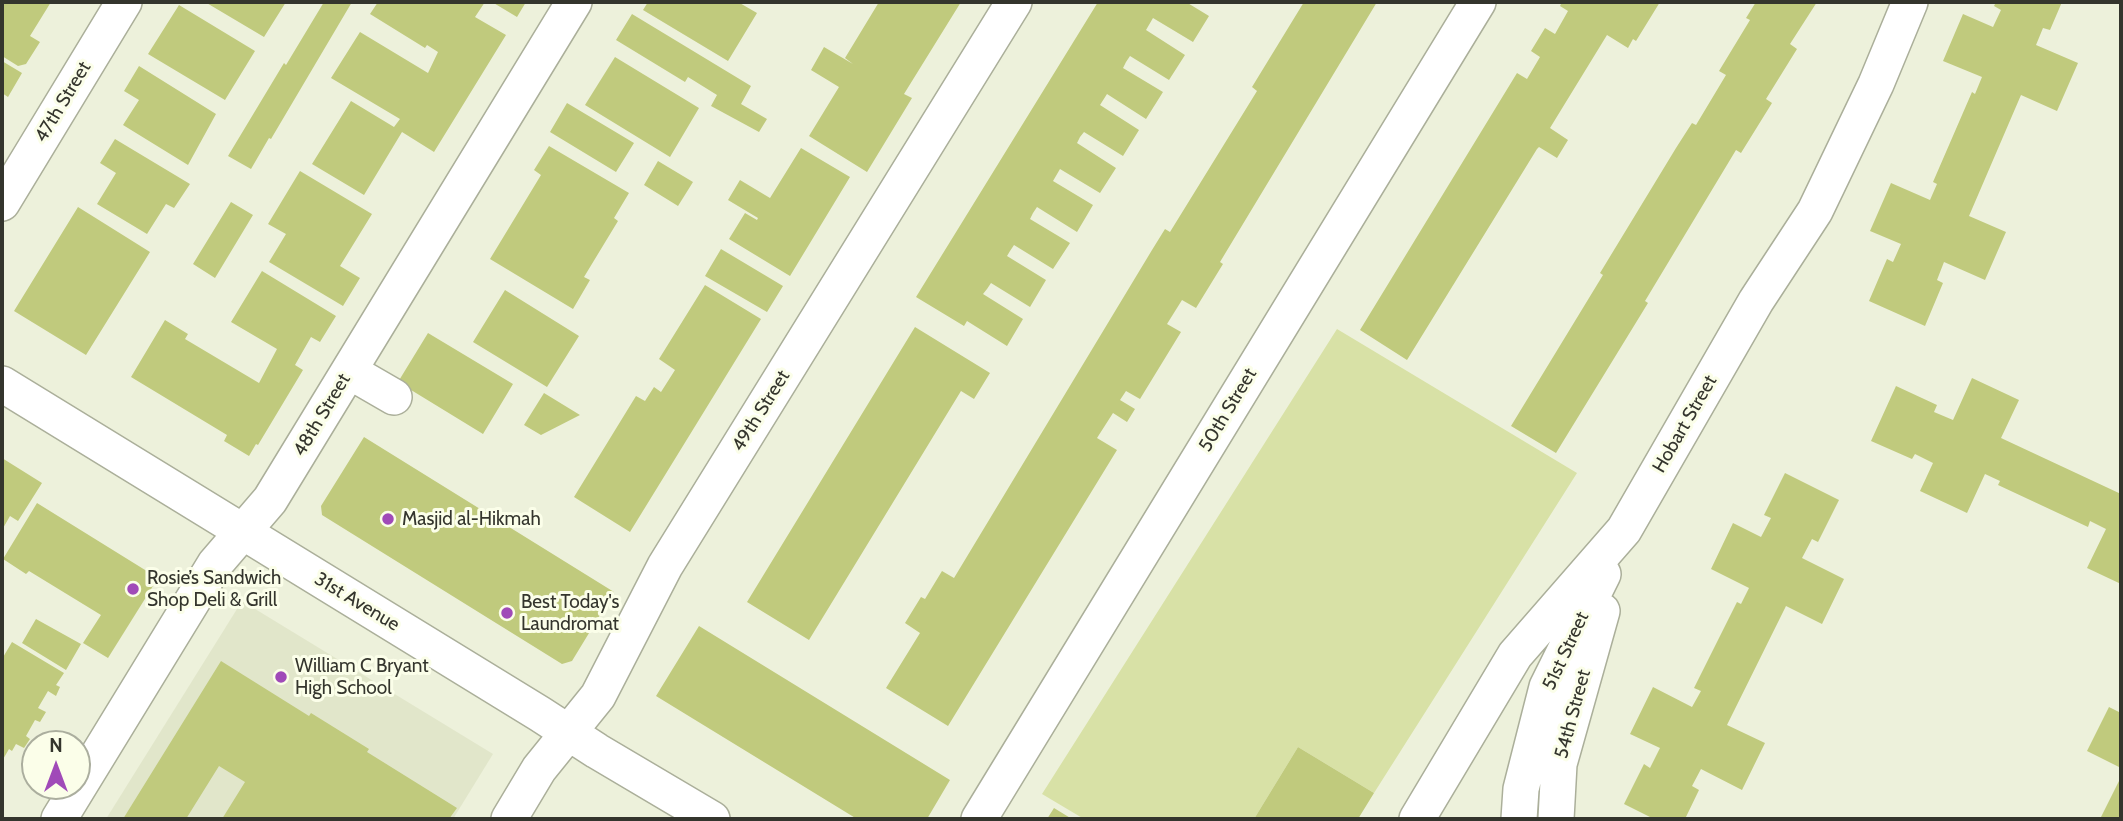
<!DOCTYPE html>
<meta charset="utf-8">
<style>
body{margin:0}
#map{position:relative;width:2123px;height:821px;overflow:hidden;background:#edf1db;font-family:Cabin,sans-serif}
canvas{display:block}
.frame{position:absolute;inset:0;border:4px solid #34352d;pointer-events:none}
.north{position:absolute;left:21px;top:730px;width:70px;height:70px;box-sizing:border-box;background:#fbfee9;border:2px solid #abae9e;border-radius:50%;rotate:0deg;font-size:19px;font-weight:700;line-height:28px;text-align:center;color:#34352d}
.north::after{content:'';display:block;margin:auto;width:24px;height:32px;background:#a04ab8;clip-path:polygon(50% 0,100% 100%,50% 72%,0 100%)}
</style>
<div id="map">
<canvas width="2123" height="821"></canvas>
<div class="frame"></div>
<div class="north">N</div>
</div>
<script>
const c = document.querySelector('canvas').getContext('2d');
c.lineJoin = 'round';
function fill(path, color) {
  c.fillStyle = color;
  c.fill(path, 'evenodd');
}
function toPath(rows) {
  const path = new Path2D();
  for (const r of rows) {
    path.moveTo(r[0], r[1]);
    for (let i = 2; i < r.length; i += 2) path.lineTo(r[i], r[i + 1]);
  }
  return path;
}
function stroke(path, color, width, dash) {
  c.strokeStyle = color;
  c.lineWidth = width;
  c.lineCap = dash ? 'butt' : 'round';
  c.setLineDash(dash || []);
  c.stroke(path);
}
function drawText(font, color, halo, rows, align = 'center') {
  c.font = font + ' Cabin,sans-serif';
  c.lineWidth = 6;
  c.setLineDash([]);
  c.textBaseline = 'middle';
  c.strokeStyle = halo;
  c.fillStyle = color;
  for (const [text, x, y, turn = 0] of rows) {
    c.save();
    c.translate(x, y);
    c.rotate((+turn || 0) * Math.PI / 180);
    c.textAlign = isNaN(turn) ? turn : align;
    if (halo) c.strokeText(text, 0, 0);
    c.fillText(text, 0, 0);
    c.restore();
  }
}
const built = toPath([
 [242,601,493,754,453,819,106,819]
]);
const green = toPath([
 [1337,329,1577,473,1374,793,1298,747,1254,819,1084,819,1042,794]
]);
const building = toPath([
 [2,2,51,2,30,36,40,42,26,64,18,66,2,56],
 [205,2,286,2,264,37],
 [324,2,352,2,271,139,269,138,251,169,228,156,284,63,286,65],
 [378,2,485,2,475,17,506,35,434,152,402,132,364,195,312,164,351,101,394,127,400,119,331,78,360,32,428,73,438,52,427,45,425,48,370,14],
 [492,2,526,2,517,17],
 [648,2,738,2,757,13,728,61,643,10],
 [879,2,961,2,904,94,912,98,867,172,809,136,839,87,811,70,824,47,853,64,845,58],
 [1098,2,1186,2,1209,16,1193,42,1153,18,1146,30,1185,55,1169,80,1130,56,1126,62,1123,68,1163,92,1146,119,1107,94,1100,105,1139,130,1123,156,1084,132,1080,137,1077,143,1116,168,1100,193,1060,169,1053,181,1093,205,1077,232,1037,207,1033,213,1030,219,1070,243,1053,269,1014,245,1010,251,1007,256,1046,280,1030,307,991,283,987,289,983,294,1023,319,1007,346,967,321,964,326,916,297],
 [1304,2,1377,2,1220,262,1223,264,1196,308,1182,300,1167,324,1181,332,1140,399,1126,391,1120,400,1135,409,1127,422,1113,413,1097,438,1117,450,948,726,886,688,920,633,905,623,921,597,925,599,942,571,954,578,1152,250,1165,229,1170,232,1257,91,1252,87],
 [1562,2,1660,2,1636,41,1633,39,1628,48,1607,35,1550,128,1568,140,1557,158,1539,147,1537,149,1407,360,1360,330,1517,73,1527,79,1540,57,1531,51,1545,28,1555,34,1568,11,1560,6],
 [1756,2,1817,2,1790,44,1797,49,1766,99,1772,103,1741,153,1736,150,1645,301,1648,303,1556,453,1511,426,1603,275,1600,273,1676,148,1692,123,1696,125,1726,75,1719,71,1750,20,1746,18],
 [1996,2,2062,2,2050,30,2043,28,2036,45,2078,63,2057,111,2021,95,1969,216,2006,232,1985,280,1944,262,1937,280,1943,283,1925,326,1869,301,1887,259,1893,262,1901,244,1870,231,1891,183,1930,200,1937,184,1933,182,1972,92,1975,94,1982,77,1943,61,1963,14,1993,27,2001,10,1994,6],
 [179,5,255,51,225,100,148,54],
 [632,14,751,86,741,104,767,119,759,132,711,106,717,95,688,77,685,82,616,40],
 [615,57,699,108,670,157,585,105],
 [2,61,22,73,8,97,2,93],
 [139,66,216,114,188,165,123,125,139,100,124,91],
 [567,103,634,143,616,172,550,132],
 [115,139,190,184,174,208,166,204,147,234,97,204,116,173,100,163],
 [549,146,629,193,614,218,618,221,584,277,590,280,573,309,490,259,541,175,534,170],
 [801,148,850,177,790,276,729,239,745,213,757,220,758,218,728,200,740,180,770,198],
 [658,161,693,182,678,206,644,185],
 [300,171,372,214,340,266,360,278,343,306,269,262,286,234,268,224],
 [231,202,253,215,215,278,193,264],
 [78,207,150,252,86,355,14,311],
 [721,249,783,286,767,312,705,276],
 [262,271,336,316,320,342,311,337,295,365,303,370,258,445,256,444,249,456,224,441,227,435,131,377,165,320,188,334,185,339,259,383,277,349,231,322],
 [705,285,761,319,630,532,574,497,636,396,645,401,654,387,661,392,675,370,659,359],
 [505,290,579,336,547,387,473,342],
 [915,327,990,373,974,399,961,391,809,640,747,602],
 [428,333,513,384,483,434,398,382],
 [1972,378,2019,400,2001,438,2121,494,2121,584,2087,568,2106,529,2090,521,2088,527,1998,485,2000,481,1985,474,1967,513,1920,491,1933,463,1915,454,1912,459,1871,441,1896,386,1937,405,1934,412,1953,420],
 [544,393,580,415,541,435,524,425],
 [364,437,614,592,572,661,562,664,322,515,321,506],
 [2,458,42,483,18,521,10,516,2,530],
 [1785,473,1839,500,1818,542,1812,539,1802,558,1844,579,1822,624,1786,606,1727,725,1765,743,1742,790,1701,769,1692,786,1699,790,1685,819,1654,819,1624,804,1644,764,1650,768,1660,748,1630,734,1653,687,1692,707,1701,691,1694,688,1737,602,1741,604,1749,588,1711,569,1733,523,1761,537,1771,518,1764,515],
 [37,503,158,578,108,658,83,643,101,615,29,571,26,574,3,559],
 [36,619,81,644,66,670,22,643],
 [699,626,950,780,927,819,857,819,656,696],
 [12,642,64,673,56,685,60,687,56,696,48,691,38,708,46,712,40,722,35,720,26,736,30,739,24,748,16,744,12,751,9,749,2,761,2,659],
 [221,661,309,716,311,713,369,749,367,752,457,808,449,819,222,819,245,782,219,766,186,819,123,819],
 [2109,707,2121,713,2121,768,2087,751],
 [1298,747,1374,793,1358,819,1254,819],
 [2121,777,2121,819,2100,819],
 [1054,808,1072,819,1047,819]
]);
const minor = toPath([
 [2,203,124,2],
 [349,371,394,397],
 [2,384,540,714,597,751,712,819],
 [59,819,215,564,270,500,574,2],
 [509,819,539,769,598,696,665,566,1014,2],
 [979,819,1478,2],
 [1417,819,1515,655,1624,530,1756,301,1815,211,1876,84,1910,2],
 [1519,819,1521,789,1547,687,1603,574],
 [1556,819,1559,764,1602,611]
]);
const markers = [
 [388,519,7,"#a04ab8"],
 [133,589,7,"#a04ab8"],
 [507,613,7,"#a04ab8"],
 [281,677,7,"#a04ab8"]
];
const streetNames = [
 ["47th Street",63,102,-59],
 ["50th Street",1228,410,-59],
 ["49th Street",761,411,-58],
 ["48th Street",322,415,-59],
 ["Hobart Street",1685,424,-60],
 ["31st Avenue",357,602,31],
 ["51st Street",1566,651,-65],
 ["54th Street",1573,714,-75]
];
const poiNames = [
 ["Masjid al-Hikmah",402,519],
 ["Rosie’s Sandwich",147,578],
 ["Shop Deli & Grill",147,600],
 ["Best Today's",521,602],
 ["Laundromat",521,624],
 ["William C Bryant",295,666],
 ["High School",295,688]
];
fill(built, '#e1e6ca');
fill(green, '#d8e1a6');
fill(building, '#c0ca7d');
stroke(minor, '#abaf9a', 38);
stroke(minor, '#fff', 35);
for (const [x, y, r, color] of markers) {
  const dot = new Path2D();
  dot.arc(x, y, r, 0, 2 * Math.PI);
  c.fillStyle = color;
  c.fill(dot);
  stroke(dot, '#fbfee9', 2.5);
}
drawText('19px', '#34352d', '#fbfee9', streetNames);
drawText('19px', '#34352d', '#fbfee9', poiNames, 'left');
</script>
